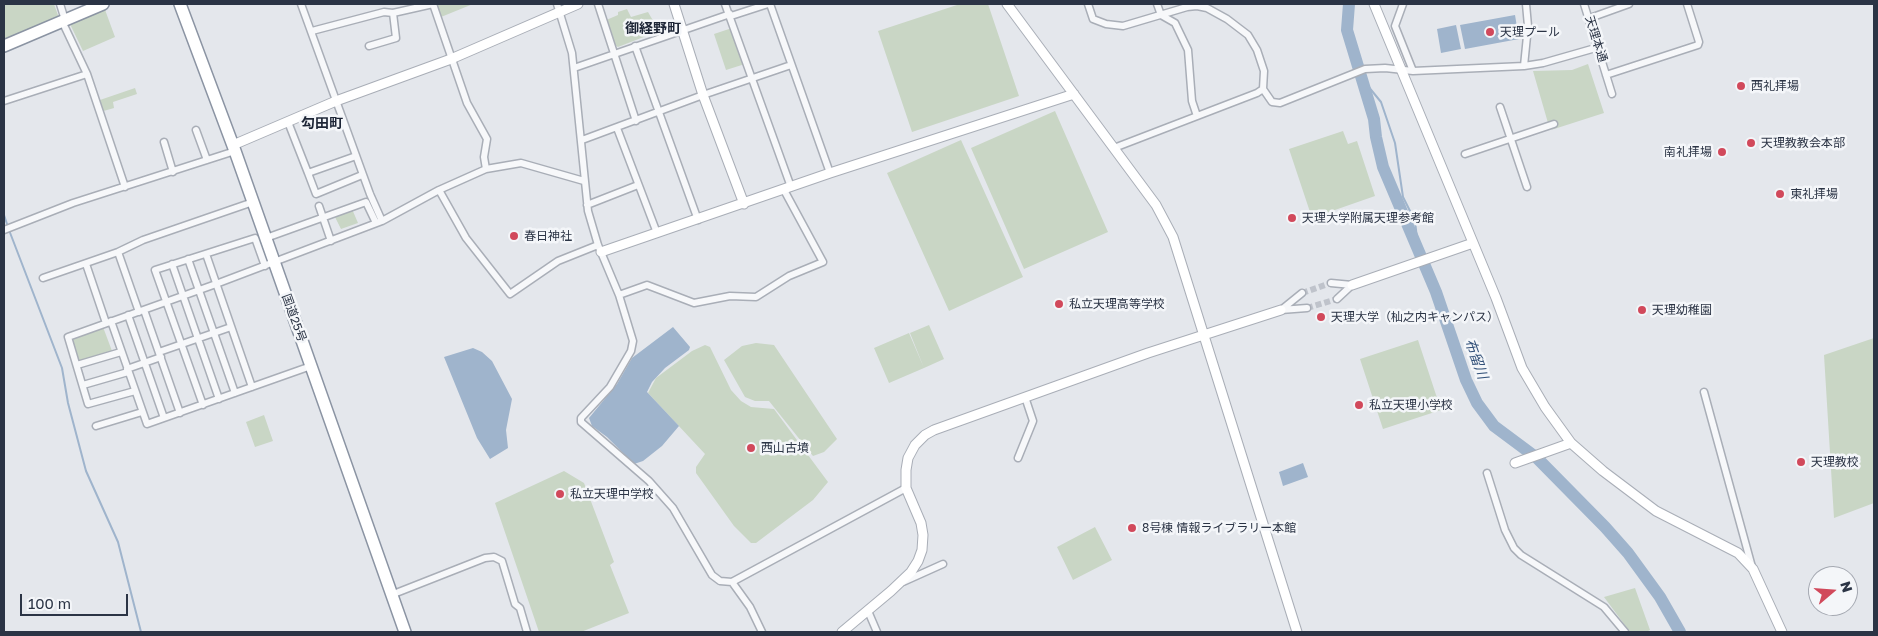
<!DOCTYPE html>
<meta charset="utf-8">
<style>
body{margin:0}
#map{position:relative;width:1878px;height:636px;overflow:hidden;background:#e4e7ec;font-family:"Golos Text",sans-serif}
canvas{display:block}
.frame{position:absolute;inset:0;border:5px solid #2b3445;pointer-events:none}
.north{position:absolute;left:1808px;top:566px;width:50px;height:50px;box-sizing:border-box;background:#f4f6f9;border:1px solid #a4a8b1;border-radius:50%;rotate:72deg;font-size:14px;font-weight:700;line-height:20px;text-align:center;color:#2b3445}
.north::after{content:'';display:block;margin:auto;width:18px;height:22px;background:#d1495b;clip-path:polygon(50% 0,100% 100%,50% 72%,0 100%)}
.scale{position:absolute;left:20px;top:594px;width:108px;height:22px;box-sizing:border-box;border:2px solid #2b3445;border-top:0;padding-left:6px;font-size:15px;line-height:18px;white-space:nowrap;color:#2b3445;-webkit-text-stroke:4px #f4f6f9;paint-order:stroke}
</style>
<div id="map">
<canvas width="1878" height="636"></canvas>
<div class="frame"></div>
<div class="north">N</div>
<div class="scale">100 m</div>
</div>
<script>
const c = document.querySelector('canvas').getContext('2d');
c.lineJoin = 'round';
function fill(path, color) {
  c.fillStyle = color;
  c.fill(path, 'evenodd');
}
function toPath(rows) {
  const path = new Path2D();
  for (const r of rows) {
    path.moveTo(r[0], r[1]);
    for (let i = 2; i < r.length; i += 2) path.lineTo(r[i], r[i + 1]);
  }
  return path;
}
function stroke(path, color, width, dash) {
  c.strokeStyle = color;
  c.lineWidth = width;
  c.lineCap = dash ? 'butt' : 'round';
  c.setLineDash(dash || []);
  c.stroke(path);
}
function drawText(font, color, halo, rows, align = 'center') {
  c.font = font + ' "Golos Text","Noto Sans JP",sans-serif';
  c.lineWidth = 5;
  c.setLineDash([]);
  c.textBaseline = 'middle';
  c.strokeStyle = halo;
  c.fillStyle = color;
  for (const [text, x, y, turn = 0] of rows) {
    c.save();
    c.translate(x, y);
    c.rotate((+turn || 0) * Math.PI / 180);
    c.textAlign = isNaN(turn) ? turn : align;
    if (halo) c.strokeText(text, 0, 0);
    c.fillText(text, 0, 0);
    c.restore();
  }
}
const green = toPath([
 [4,4,54,4,59,18,4,41],
 [437,4,473,4,441,17],
 [960,4,988,4,1019,96,912,132,878,31],
 [104,7,115,37,83,51,69,22],
 [627,9,631,17,648,12,659,31,618,47,613,44,604,21,618,15,618,12],
 [732,28,745,64,726,70,714,34],
 [1588,64,1604,113,1551,130,1557,126,1557,122,1548,123,1533,71,1572,70],
 [135,88,137,94,113,102,114,108,100,112,97,101],
 [1055,111,1108,232,1024,269,971,148],
 [1343,131,1348,144,1357,141,1375,196,1312,218,1289,149],
 [961,140,1023,277,949,311,887,173],
 [352,209,358,223,341,229,334,215],
 [929,325,944,359,924,368,910,333],
 [103,327,112,351,79,361,72,338],
 [909,333,924,368,889,383,874,348],
 [1874,338,1874,503,1834,518,1824,355],
 [1418,340,1441,410,1383,429,1360,359],
 [756,343,774,345,837,439,824,452,813,456,769,401,755,401,745,397,724,360,742,346],
 [705,345,710,347,731,390,741,401,751,407,774,409,828,482,813,500,756,543,751,543,734,526,696,473,696,467,705,454,648,393,656,378,692,351],
 [264,415,273,441,255,447,246,422],
 [564,471,584,483,614,562,610,565,629,613,581,632,539,632,495,503],
 [1095,527,1112,560,1073,580,1057,547],
 [1635,588,1650,630,1646,632,1630,632,1604,597]
]);
const water = toPath([
 [1515,15,1519,39,1465,49,1460,25],
 [1456,25,1461,49,1441,53,1437,29],
 [673,327,690,347,689,350,665,368,652,382,647,392,679,426,662,446,643,461,634,464,607,437,592,426,589,418,617,384,632,358],
 [473,348,482,352,492,361,512,399,506,430,508,448,490,459,477,438,444,357],
 [1303,463,1308,477,1283,486,1279,472]
]);
const stream = toPath([
 [1363,80,1381,102,1395,143,1403,197,1415,221,1418,247],
 [4,215,8,227],
 [9,230,62,368,68,403,86,471,118,542,141,632]
]);
const river = toPath([
 [1349,4,1347,30,1374,119,1376,137,1383,167,1436,292,1466,380,1477,403,1494,426,1537,458,1605,527,1628,553,1660,597,1680,632]
]);
const streetTunnel = toPath([
 [1302,293,1331,283],
 [1307,308,1337,299]
]);
const street = toPath([
 [60,4,65,20],
 [301,4,370,194,382,221],
 [433,4,467,103,487,139,484,157,486,169],
 [557,4,572,53,588,211,598,245,619,295,633,341,631,351,610,387,581,418,581,422,649,481,673,508,712,575,720,581,732,582,906,488],
 [598,4,636,121],
 [725,4,791,187],
 [770,4,830,173],
 [1088,4,1093,19,1106,24,1123,26,1187,7,1197,6,1207,8,1227,19,1248,35,1257,50,1264,71,1263,89,1257,93,1114,148],
 [1157,4,1161,15,1175,23,1188,50,1192,101,1197,116],
 [1403,4,1395,26,1413,71],
 [1584,4,1612,94],
 [731,16,768,4],
 [1590,18,1629,4],
 [62,21,87,74,125,187],
 [312,31,384,12,393,13,433,4],
 [369,46,396,38,393,13],
 [635,46,698,220],
 [1524,66,1528,26,1526,4],
 [574,68,730,14],
 [1606,75,1698,45,1699,42,1687,4],
 [1263,89,1272,102,1280,103,1365,69,1385,68,1413,71,1524,66,1543,63,1599,47],
 [4,101,87,74],
 [1500,107,1527,187],
 [288,122,308,173,356,156],
 [617,128,657,233],
 [196,130,207,160],
 [582,140,703,95,791,65],
 [164,142,173,172],
 [1465,154,1554,124],
 [308,173,316,194,362,175],
 [439,190,466,238,510,294,558,261,598,245],
 [587,205,638,185],
 [319,206,331,241],
 [4,230,73,203,235,151],
 [266,238,366,202,376,223],
 [118,252,139,312],
 [206,254,252,387],
 [188,259,235,393],
 [86,264,106,323],
 [172,264,219,399],
 [43,278,118,252,143,240,253,202],
 [1331,283,1352,285],
 [619,295,647,285,694,303,730,296,756,297,789,276,823,262,784,190],
 [1337,299,1352,285],
 [144,310,180,413],
 [1281,310,1302,293],
 [1281,310,1307,308],
 [128,315,164,418],
 [111,321,147,424,311,366],
 [159,352,231,327],
 [77,365,121,352],
 [127,369,161,357],
 [83,385,128,372],
 [135,391,88,404,68,337,216,284,382,221,439,190,486,169,521,163,584,181],
 [1704,392,1752,567],
 [203,405,155,270,255,238,265,266],
 [96,426,142,412],
 [1018,458,1033,421,1025,397],
 [1487,473,1505,530,1514,548,1521,555,1604,607,1625,632],
 [732,582,750,607,762,632],
 [903,582,943,564],
 [391,595,485,558,494,557,502,561,515,604,520,608,527,632],
 [868,611,877,632]
]);
const secondary = toPath([
 [674,4,703,95,744,204],
 [1007,4,1156,205,1173,237,1297,632],
 [1374,4,1496,298,1522,368,1545,407,1571,443,1603,471,1656,511,1738,553,1753,569,1782,632],
 [233,145,336,101,451,59,578,4],
 [601,252,830,173,1074,94],
 [1352,285,1473,243],
 [1515,463,1571,443],
 [842,632,891,591,911,572,918,561,922,550,923,535,921,523,906,488,906,470,908,458,915,445,925,435,934,430,1148,353,1281,310]
]);
const highway = toPath([
 [180,4,235,151,405,632],
 [4,46,103,4]
]);
const markers = [
 [1490,32,5,"#d1495b"],
 [1741,86,5,"#d1495b"],
 [1751,143,5,"#d1495b"],
 [1722,152,5,"#d1495b"],
 [1780,194,5,"#d1495b"],
 [1292,218,5,"#d1495b"],
 [514,236,5,"#d1495b"],
 [1059,304,5,"#d1495b"],
 [1642,310,5,"#d1495b"],
 [1321,317,5,"#d1495b"],
 [1359,405,5,"#d1495b"],
 [751,448,5,"#d1495b"],
 [1801,462,5,"#d1495b"],
 [560,494,5,"#d1495b"],
 [1132,528,5,"#d1495b"]
];
const poiNames = [
 ["天理プール",1500,32],
 ["西礼拝場",1751,86],
 ["天理教教会本部",1761,143],
 ["南礼拝場",1712,152,"right"],
 ["東礼拝場",1790,194],
 ["天理大学附属天理参考館",1302,218],
 ["春日神社",524,236],
 ["私立天理高等学校",1069,304],
 ["天理幼稚園",1652,310],
 ["天理大学（杣之内キャンパス）",1331,317],
 ["私立天理小学校",1369,405],
 ["西山古墳",761,448],
 ["天理教校",1811,462],
 ["私立天理中学校",570,494],
 ["8号棟 情報ライブラリー本館",1142,528]
];
const streetNames = [
 ["天理本通",1596,39,73],
 ["国道25号",294,318,70]
];
const neighbourhoodNames = [
 ["御経野町",653,29],
 ["勾田町",322,124]
];
const waterNames = [
 ["布留川",1476,359,70]
];
fill(green, '#c9d6c5');
fill(water, '#9fb4cc');
stroke(stream, '#9fb4cc', 2);
stroke(river, '#9fb4cc', 12);
stroke(streetTunnel, '#bfc3cb', 6, [6, 3]);
stroke(street, '#a9aeb7', 9);
stroke(secondary, '#a9aeb7', 11);
stroke(highway, '#8b94a3', 14);
stroke(street, '#f7f8fa', 6);
stroke(secondary, '#fff', 9);
stroke(highway, '#fff', 11);
for (const [x, y, r, color] of markers) {
  const dot = new Path2D();
  dot.arc(x, y, r, 0, 2 * Math.PI);
  c.fillStyle = color;
  c.fill(dot);
  stroke(dot, '#f4f6f9', 2);
}
drawText('12px', '#2b3445', '#f4f6f9', poiNames, 'left');
drawText('12px', '#2b3445', '#f4f6f9', streetNames);
drawText('bold 14px', '#1d2536', '#f4f6f9', neighbourhoodNames);
drawText('italic 14px', '#34527a', '#f4f6f9', waterNames);
</script>
